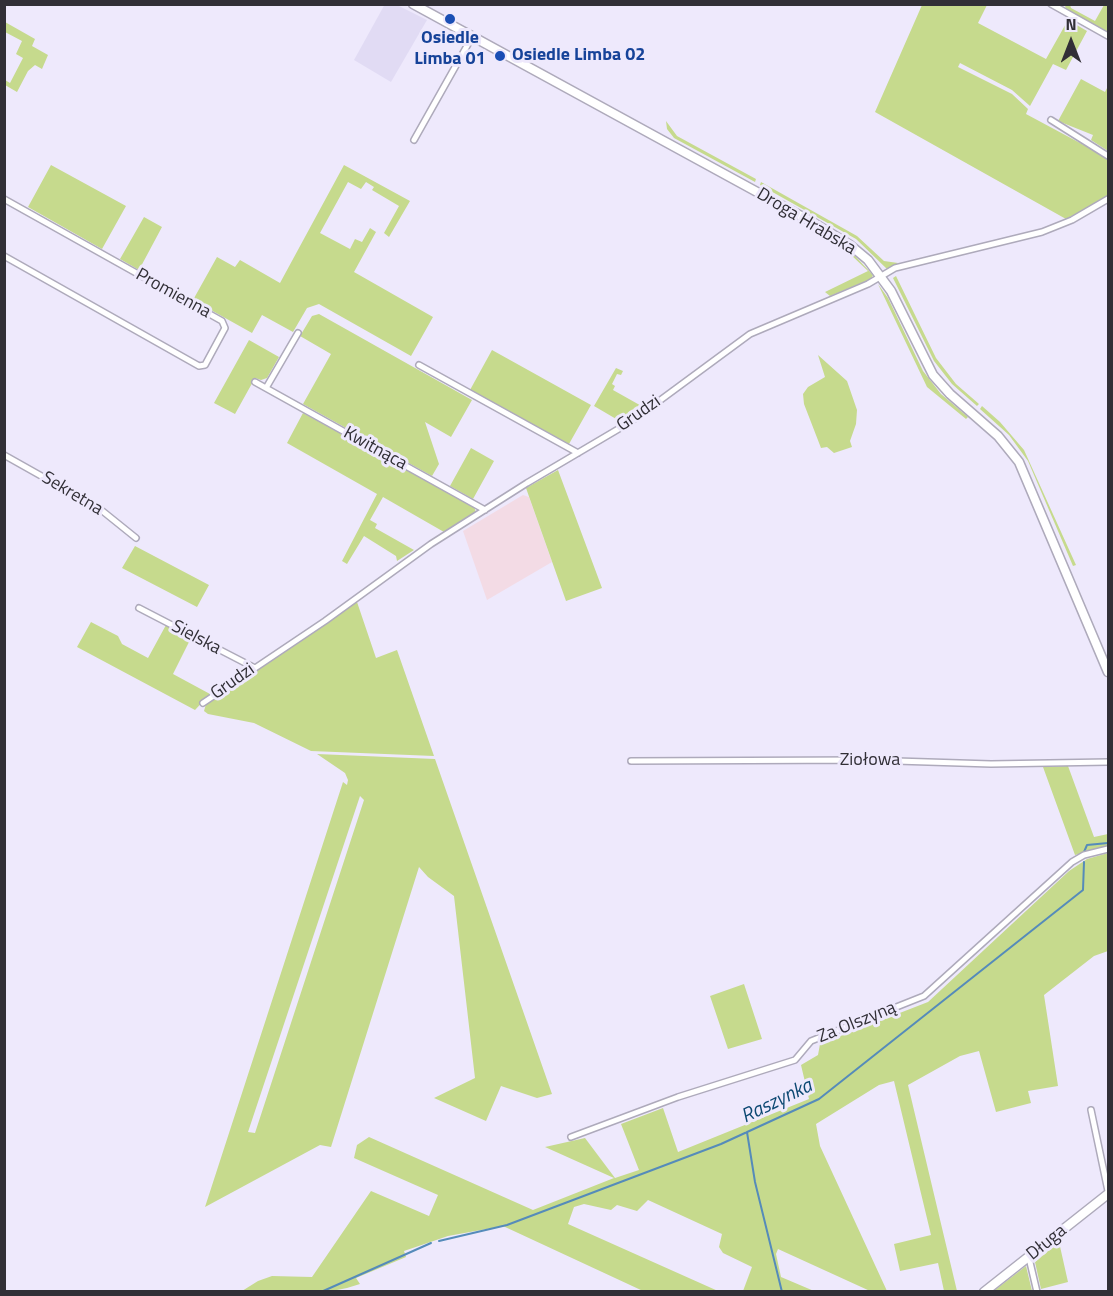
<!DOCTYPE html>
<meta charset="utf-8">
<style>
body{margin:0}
#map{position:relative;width:1113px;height:1296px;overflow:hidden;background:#eee9fc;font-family:"Titillium Web",sans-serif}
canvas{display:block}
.frame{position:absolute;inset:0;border:6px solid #312f36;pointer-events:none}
.north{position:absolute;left:1041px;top:12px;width:60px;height:60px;-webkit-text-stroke:4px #eee9fc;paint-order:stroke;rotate:0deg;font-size:16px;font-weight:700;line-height:24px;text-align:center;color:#312f36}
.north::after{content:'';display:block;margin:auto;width:21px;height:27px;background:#312f36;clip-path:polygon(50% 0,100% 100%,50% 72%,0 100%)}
</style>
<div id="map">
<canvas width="1113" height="1296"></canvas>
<div class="frame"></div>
<div class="north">N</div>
</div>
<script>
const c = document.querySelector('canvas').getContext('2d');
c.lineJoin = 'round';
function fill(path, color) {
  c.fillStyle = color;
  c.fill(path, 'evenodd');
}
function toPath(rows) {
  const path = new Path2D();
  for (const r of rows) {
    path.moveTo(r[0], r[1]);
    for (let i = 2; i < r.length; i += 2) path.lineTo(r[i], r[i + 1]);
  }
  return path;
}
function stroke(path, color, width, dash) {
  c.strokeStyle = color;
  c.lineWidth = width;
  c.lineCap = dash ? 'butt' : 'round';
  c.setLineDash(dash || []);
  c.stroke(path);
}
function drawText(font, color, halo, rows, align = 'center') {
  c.font = font + ' "Titillium Web",sans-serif';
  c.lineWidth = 6;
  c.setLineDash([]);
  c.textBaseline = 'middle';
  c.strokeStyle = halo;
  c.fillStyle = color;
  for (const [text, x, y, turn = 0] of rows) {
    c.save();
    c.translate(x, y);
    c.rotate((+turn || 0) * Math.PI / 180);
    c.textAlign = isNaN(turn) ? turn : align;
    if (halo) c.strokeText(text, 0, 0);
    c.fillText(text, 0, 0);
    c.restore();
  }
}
const built = toPath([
 [385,4,397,5,427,20,391,82,354,60]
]);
const industrial = toPath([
 [523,495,529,497,552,562,487,600,463,531]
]);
const green = toPath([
 [922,5,987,5,978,23,1046,59,1068,20,1087,31,1066,70,1053,64,1030,106,1012,90,960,63,958,67,1012,94,1028,109,1026,114,1108,158,1108,197,1066,219,875,112],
 [1065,5,1070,5,1071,8,1095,21,1104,5,1108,5,1108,34,1066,10],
 [5,22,35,39,32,46,48,55,42,69,35,65,28,71,17,92,5,85,5,80,10,83,23,58,16,54,22,41,5,32],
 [1081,79,1105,92,1108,86,1108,151,1091,140,1093,135,1058,121],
 [666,121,677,136,756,179,755,182,674,138,667,129],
 [51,165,126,206,102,249,28,207],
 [344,165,410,201,389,237,384,233,399,206,372,190,374,187,366,182,361,189,348,182,320,233,350,249,355,239,362,242,370,228,376,232,354,272,433,317,411,356,319,304,307,308,293,332,262,315,252,333,193,300,217,257,235,267,240,260,280,283],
 [761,182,857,236,884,261,898,263,887,269,856,239,760,185],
 [144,217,162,227,139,270,120,259],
 [812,229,856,257,873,275,871,279,830,296,825,292,868,271,849,253,810,231],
 [896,276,936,358,956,384,979,404,977,406,952,384,934,361,893,278],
 [878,284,888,298,923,371,941,394,968,417,966,419,927,387],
 [319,314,472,400,451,437,425,422,439,464,432,476,303,404,331,354,300,336,312,316],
 [249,340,279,357,267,378,261,380,255,378,235,414,214,403],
 [492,350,591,405,569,444,470,390],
 [818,355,847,381,857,410,856,424,850,441,852,447,834,453,827,447,821,448,804,404,803,394,808,387,825,377],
 [616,368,623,371,621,375,617,374,612,384,615,386,613,390,645,408,623,423,594,406],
 [982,406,1000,422,1024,450,1076,565,1073,566,1028,461,1009,435,980,409],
 [303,413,474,506,476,513,444,532,383,497,370,520,377,524,375,528,414,550,397,561,396,556,364,536,347,564,342,561,377,494,287,443],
 [471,448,494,461,473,499,450,486],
 [558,470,602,588,566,601,526,488],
 [135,546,209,585,197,607,122,568],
 [357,602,376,658,397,650,434,756,311,751,254,723,208,714,204,711,206,704,238,679,298,643],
 [91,622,118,636,122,644,148,658,166,625,191,638,173,674,210,694,195,710,77,647],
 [317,754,435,759,552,1094,537,1098,501,1086,486,1121,434,1098,475,1078,454,896,428,877,419,867,331,1147,320,1145,205,1207,343,782,347,785,348,780,345,773],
 [360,796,364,800,255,1133,248,1132],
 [1068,766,1094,837,1108,834,1108,848,1075,855,1043,767],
 [1108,853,1108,951,1094,956,1044,995,1058,1086,1028,1091,1031,1103,996,1112,979,1051,960,1056,908,1085,957,1291,944,1291,938,1263,900,1271,894,1244,931,1235,894,1081,879,1085,816,1124,820,1146,887,1291,870,1291,778,1249,776,1254,781,1277,814,1291,743,1291,752,1267,723,1253,719,1247,722,1234,648,1200,637,1211,617,1205,611,1210,584,1204,574,1207,568,1224,718,1291,643,1291,503,1226,448,1236,404,1251,406,1257,356,1278,360,1284,347,1288,327,1292,242,1291,258,1281,272,1276,312,1277,371,1191,429,1216,438,1195,354,1158,357,1145,369,1137,533,1210,614,1178,545,1147,585,1138,615,1178,639,1170,621,1124,663,1108,678,1152,809,1099,801,1065,818,1055,820,1044,928,1002,1069,871,1087,859],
 [744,984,762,1039,728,1049,710,996],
 [1059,1242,1068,1282,1041,1289,1035,1262],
 [1026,1266,1032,1291,993,1291,995,1290]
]);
const stream = toPath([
 [1084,852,1087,845,1108,843],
 [747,1132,755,1182,782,1292],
 [439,1241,507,1225,721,1144,819,1099,1083,890,1084,862],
 [321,1292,431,1243]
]);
const street = toPath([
 [1051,4,1108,36],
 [1051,120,1108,156],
 [414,140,472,37],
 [4,199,222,321,225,328,205,365,199,366,4,256],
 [419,365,578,453],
 [255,382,485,510],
 [266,388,298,333],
 [4,455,100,509,136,538],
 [139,608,253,667],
 [203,703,325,621,431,544,527,483,632,421,750,334,868,284,895,268,1042,232,1072,220,1108,199],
 [631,761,865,760,991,764,1108,762],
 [1091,1110,1108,1191],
 [571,1137,678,1097,795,1060,811,1041,924,996,1072,862,1084,855,1108,849],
 [1029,1258,1037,1292]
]);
const secondary = toPath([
 [413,4,812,222,850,245,868,260,891,291,933,375,950,394,998,436,1019,462,1108,672],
 [984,1292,1108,1194]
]);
const markers = [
 [450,19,6,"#1a4fb4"],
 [500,56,6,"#1a4fb4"]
];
const transitNames = [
 ["Osiedle",450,39],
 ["Limba 01",450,60],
 ["Osiedle Limba 02",512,56,"left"]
];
const streetNames = [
 ["Droga Hrabska",806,222,31],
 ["Promienna",173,294,29],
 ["Grudzi",639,414,-35],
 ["Kwitnąca",375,449,29],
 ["Sekretna",72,494,31],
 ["Sielska",196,638,28],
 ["Grudzi",233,682,-35],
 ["Ziołowa",870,761],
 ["Za Olszyną",857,1023,-22],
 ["Długa",1047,1243,-39]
];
const waterNames = [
 ["Raszynka",777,1102,-26]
];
fill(built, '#e1dbf4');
fill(industrial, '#f3dbe5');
fill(green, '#c6da8d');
stroke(stream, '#558bba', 2);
stroke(street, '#aeaabb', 8);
stroke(secondary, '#aeaabb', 11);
stroke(street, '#fff', 5);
stroke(secondary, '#fff', 8);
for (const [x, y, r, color] of markers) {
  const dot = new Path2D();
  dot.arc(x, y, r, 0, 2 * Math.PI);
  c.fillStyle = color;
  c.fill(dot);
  stroke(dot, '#eee9fc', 2);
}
drawText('bold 18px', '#164399', '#eee9fc', transitNames);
drawText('18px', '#312f36', '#eee9fc', streetNames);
drawText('italic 20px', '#0c4872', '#eee9fc', waterNames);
</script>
